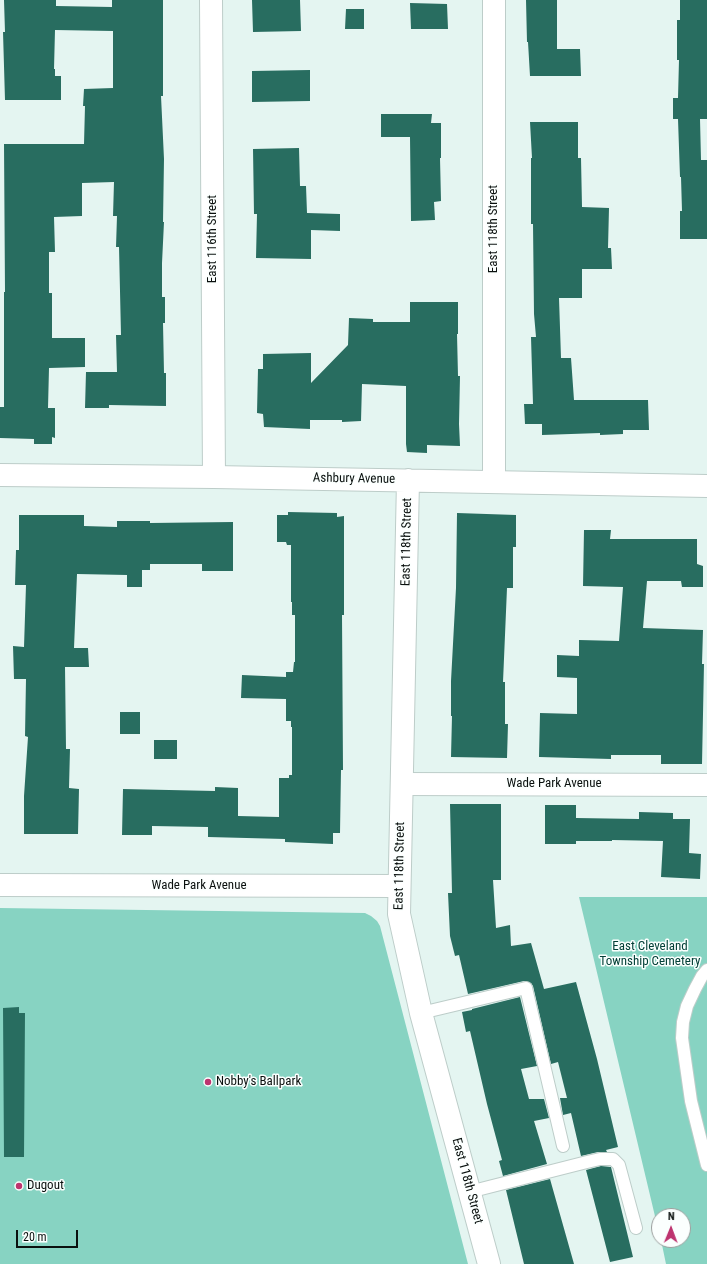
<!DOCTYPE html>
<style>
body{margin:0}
#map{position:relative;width:707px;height:1264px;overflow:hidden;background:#e4f5f1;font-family:"Roboto Condensed",sans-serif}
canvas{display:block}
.north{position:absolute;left:651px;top:1208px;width:40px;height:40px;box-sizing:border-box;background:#fbfffe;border:1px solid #9b9f9e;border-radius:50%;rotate:1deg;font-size:11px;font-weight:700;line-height:16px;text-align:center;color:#0a100e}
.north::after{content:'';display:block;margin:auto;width:14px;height:18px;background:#bd346f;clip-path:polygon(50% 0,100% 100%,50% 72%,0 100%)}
.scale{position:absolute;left:16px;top:1230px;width:62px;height:18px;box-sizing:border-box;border:2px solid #0a100e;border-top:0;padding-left:5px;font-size:12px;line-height:14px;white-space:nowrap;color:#0a100e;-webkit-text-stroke:3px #fbfffe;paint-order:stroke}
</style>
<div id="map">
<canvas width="707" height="1264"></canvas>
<div class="north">N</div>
<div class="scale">20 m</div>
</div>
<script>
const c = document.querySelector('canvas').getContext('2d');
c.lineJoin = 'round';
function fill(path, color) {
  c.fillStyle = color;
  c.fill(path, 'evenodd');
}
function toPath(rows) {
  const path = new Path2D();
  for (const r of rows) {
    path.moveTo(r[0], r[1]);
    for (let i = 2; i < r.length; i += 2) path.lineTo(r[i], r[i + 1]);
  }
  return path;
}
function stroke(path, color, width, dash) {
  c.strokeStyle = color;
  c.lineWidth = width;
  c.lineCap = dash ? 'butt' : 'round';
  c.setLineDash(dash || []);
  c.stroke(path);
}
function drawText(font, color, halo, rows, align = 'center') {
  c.font = font + ' "Roboto Condensed",sans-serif';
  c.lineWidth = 3;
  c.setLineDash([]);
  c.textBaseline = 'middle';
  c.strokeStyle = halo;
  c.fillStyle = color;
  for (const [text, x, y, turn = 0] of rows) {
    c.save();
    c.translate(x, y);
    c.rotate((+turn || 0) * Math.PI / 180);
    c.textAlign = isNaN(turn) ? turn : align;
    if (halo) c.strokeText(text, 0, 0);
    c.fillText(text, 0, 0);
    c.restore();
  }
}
const green = toPath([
 [579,897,707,897,707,1264,666,1264,661,1240,683,1240,683,1216,659,1216,659,1233],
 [0,908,365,913,371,916,377,921,380,926,468,1264,0,1264]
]);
const building = toPath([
 [4,0,56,0,56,6,112,7,112,0,163,0,163,96,161,96,164,159,163,222,164,222,162,263,162,297,165,297,165,323,163,323,164,373,166,373,166,406,109,405,109,408,85,408,86,372,117,372,116,335,121,335,119,247,116,247,117,216,113,216,114,182,82,183,82,216,54,217,55,252,49,252,49,293,52,293,52,338,85,338,85,367,49,368,48,408,55,408,55,438,52,437,52,444,34,444,34,439,0,438,0,407,4,407,4,292,5,292,4,144,84,144,85,106,83,106,84,89,113,88,113,31,55,30,54,69,55,69,55,76,61,76,61,100,5,100,3,32,5,32],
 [252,0,300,0,301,31,253,32],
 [526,0,557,0,557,49,580,49,581,76,530,76,528,42,527,42],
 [680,0,707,0,707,119,700,119,701,160,707,160,707,239,680,239,680,211,682,211,681,177,680,177,678,119,673,119,673,98,678,98,679,60,677,60,677,20,680,20],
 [410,3,447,4,448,29,411,29],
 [346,9,364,9,364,29,345,29],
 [310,70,310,101,252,102,252,71],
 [381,114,432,114,431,123,441,123,441,158,440,158,441,201,434,202,435,220,411,221,410,137,381,137],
 [530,122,578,122,578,158,581,158,582,207,609,208,608,248,611,248,612,269,582,269,582,298,559,298,561,358,571,358,574,400,648,400,649,430,623,430,623,434,600,435,600,433,542,435,542,424,525,424,524,404,533,404,531,337,536,337,534,314,533,224,531,224,531,158,532,158],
 [299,148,300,186,306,186,307,213,340,214,340,231,311,230,311,259,256,258,257,214,254,214,253,149],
 [410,302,458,302,458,334,457,334,458,376,460,376,459,424,460,446,427,445,427,453,407,452,406,444,406,386,362,384,361,421,342,422,342,420,310,420,310,429,264,427,263,414,257,413,258,369,263,369,263,354,311,353,311,383,348,345,349,318,373,319,373,322,410,322],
 [288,512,337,513,337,517,344,516,344,615,342,615,343,770,341,770,340,833,333,833,333,844,285,842,285,839,208,837,208,827,152,826,152,835,122,835,123,789,215,791,215,787,238,788,238,816,279,817,279,778,289,778,289,775,292,775,292,727,291,727,291,721,286,721,286,699,241,698,242,675,286,677,286,672,293,672,294,662,295,662,295,615,292,615,292,602,291,602,291,545,287,545,286,542,277,542,277,515,288,515],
 [457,513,516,515,516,547,513,547,513,588,507,588,503,682,505,682,505,724,508,724,507,758,451,757,452,716,451,716,451,681,456,588],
 [19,515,84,515,84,526,117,527,117,521,150,521,150,523,233,522,233,571,202,571,202,564,150,564,150,570,142,570,142,587,127,587,127,575,77,574,74,648,88,648,89,667,65,667,66,749,70,749,69,788,79,789,78,834,24,834,24,796,28,737,25,736,26,679,14,679,13,646,24,647,26,585,15,585,16,550,19,550],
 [584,530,611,530,610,539,697,539,697,564,703,566,703,587,682,587,681,581,647,581,643,628,703,630,702,664,704,664,702,764,661,764,661,755,611,755,611,759,539,757,540,713,577,714,577,678,557,677,557,655,579,656,579,640,619,641,623,587,583,586],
 [120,712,140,712,140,734,120,734],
 [154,740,177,740,177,759,154,759],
 [450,804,501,804,501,880,493,880,496,928,510,925,511,946,531,943,544,989,576,982,597,1059,618,1147,606,1150,607,1152,598,1152,581,1156,571,1113,563,1115,560,1098,567,1098,558,1062,551,1064,533,986,531,983,524,981,468,994,459,955,455,956,450,936,448,893,452,893],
 [545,805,576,805,576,818,639,819,639,812,673,813,673,819,690,819,689,853,701,854,700,879,661,877,663,841,612,840,612,841,576,841,576,844,545,844],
 [520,997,537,1066,521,1069,529,1099,544,1099,549,1118,534,1121,547,1164,503,1176,499,1161,502,1160,487,1104,470,1031,466,1032,462,1012,472,1010,472,1009],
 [19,1007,19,1013,25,1013,24,1157,4,1157,3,1008],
 [601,1166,611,1167,633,1257,610,1262,586,1170],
 [550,1179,574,1264,524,1264,506,1190]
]);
const lane = toPath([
 [707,970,702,976,695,989,687,1006,683,1022,682,1038,691,1101,707,1165],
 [421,1013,526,988,563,1146],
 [469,1192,587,1162,600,1159,613,1159,619,1165,636,1228]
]);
const street = toPath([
 [211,0,214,477],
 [494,0,494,482],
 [402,784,707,785]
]);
const secondary = toPath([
 [0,475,214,477,707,486],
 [408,480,399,914,421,1013,489,1264],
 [0,885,399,886]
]);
const markers = [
 [208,1082,4,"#bd346f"],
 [19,1186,4,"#bd346f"]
];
const streetNames = [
 ["East 118th Street",494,229,-90],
 ["East 116th Street",213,239,-90],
 ["Ashbury Avenue",354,479,1],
 ["East 118th Street",407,542,-89],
 ["Wade Park Avenue",554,784],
 ["East 118th Street",400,866,-89],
 ["Wade Park Avenue",199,886],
 ["East 118th Street",467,1181,75]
];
const parkNames = [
 ["East Cleveland",650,947],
 ["Township Cemetery",650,962]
];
const poiNames = [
 ["Nobby's Ballpark",216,1082],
 ["Dugout",27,1186]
];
fill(green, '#87d3c2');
fill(building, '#286d60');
stroke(lane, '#bdcdc9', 14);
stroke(street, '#bdcdc9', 24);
stroke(secondary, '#bdcdc9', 24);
stroke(lane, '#fff', 12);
stroke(street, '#fff', 22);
stroke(secondary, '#fff', 22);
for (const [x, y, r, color] of markers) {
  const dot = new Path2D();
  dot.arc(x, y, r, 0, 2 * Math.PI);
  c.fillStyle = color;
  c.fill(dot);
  stroke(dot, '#fbfffe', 1.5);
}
drawText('13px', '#0a100e', '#fbfffe', streetNames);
drawText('13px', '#034037', '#fbfffe', parkNames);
drawText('13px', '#0a100e', '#fbfffe', poiNames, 'left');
</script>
